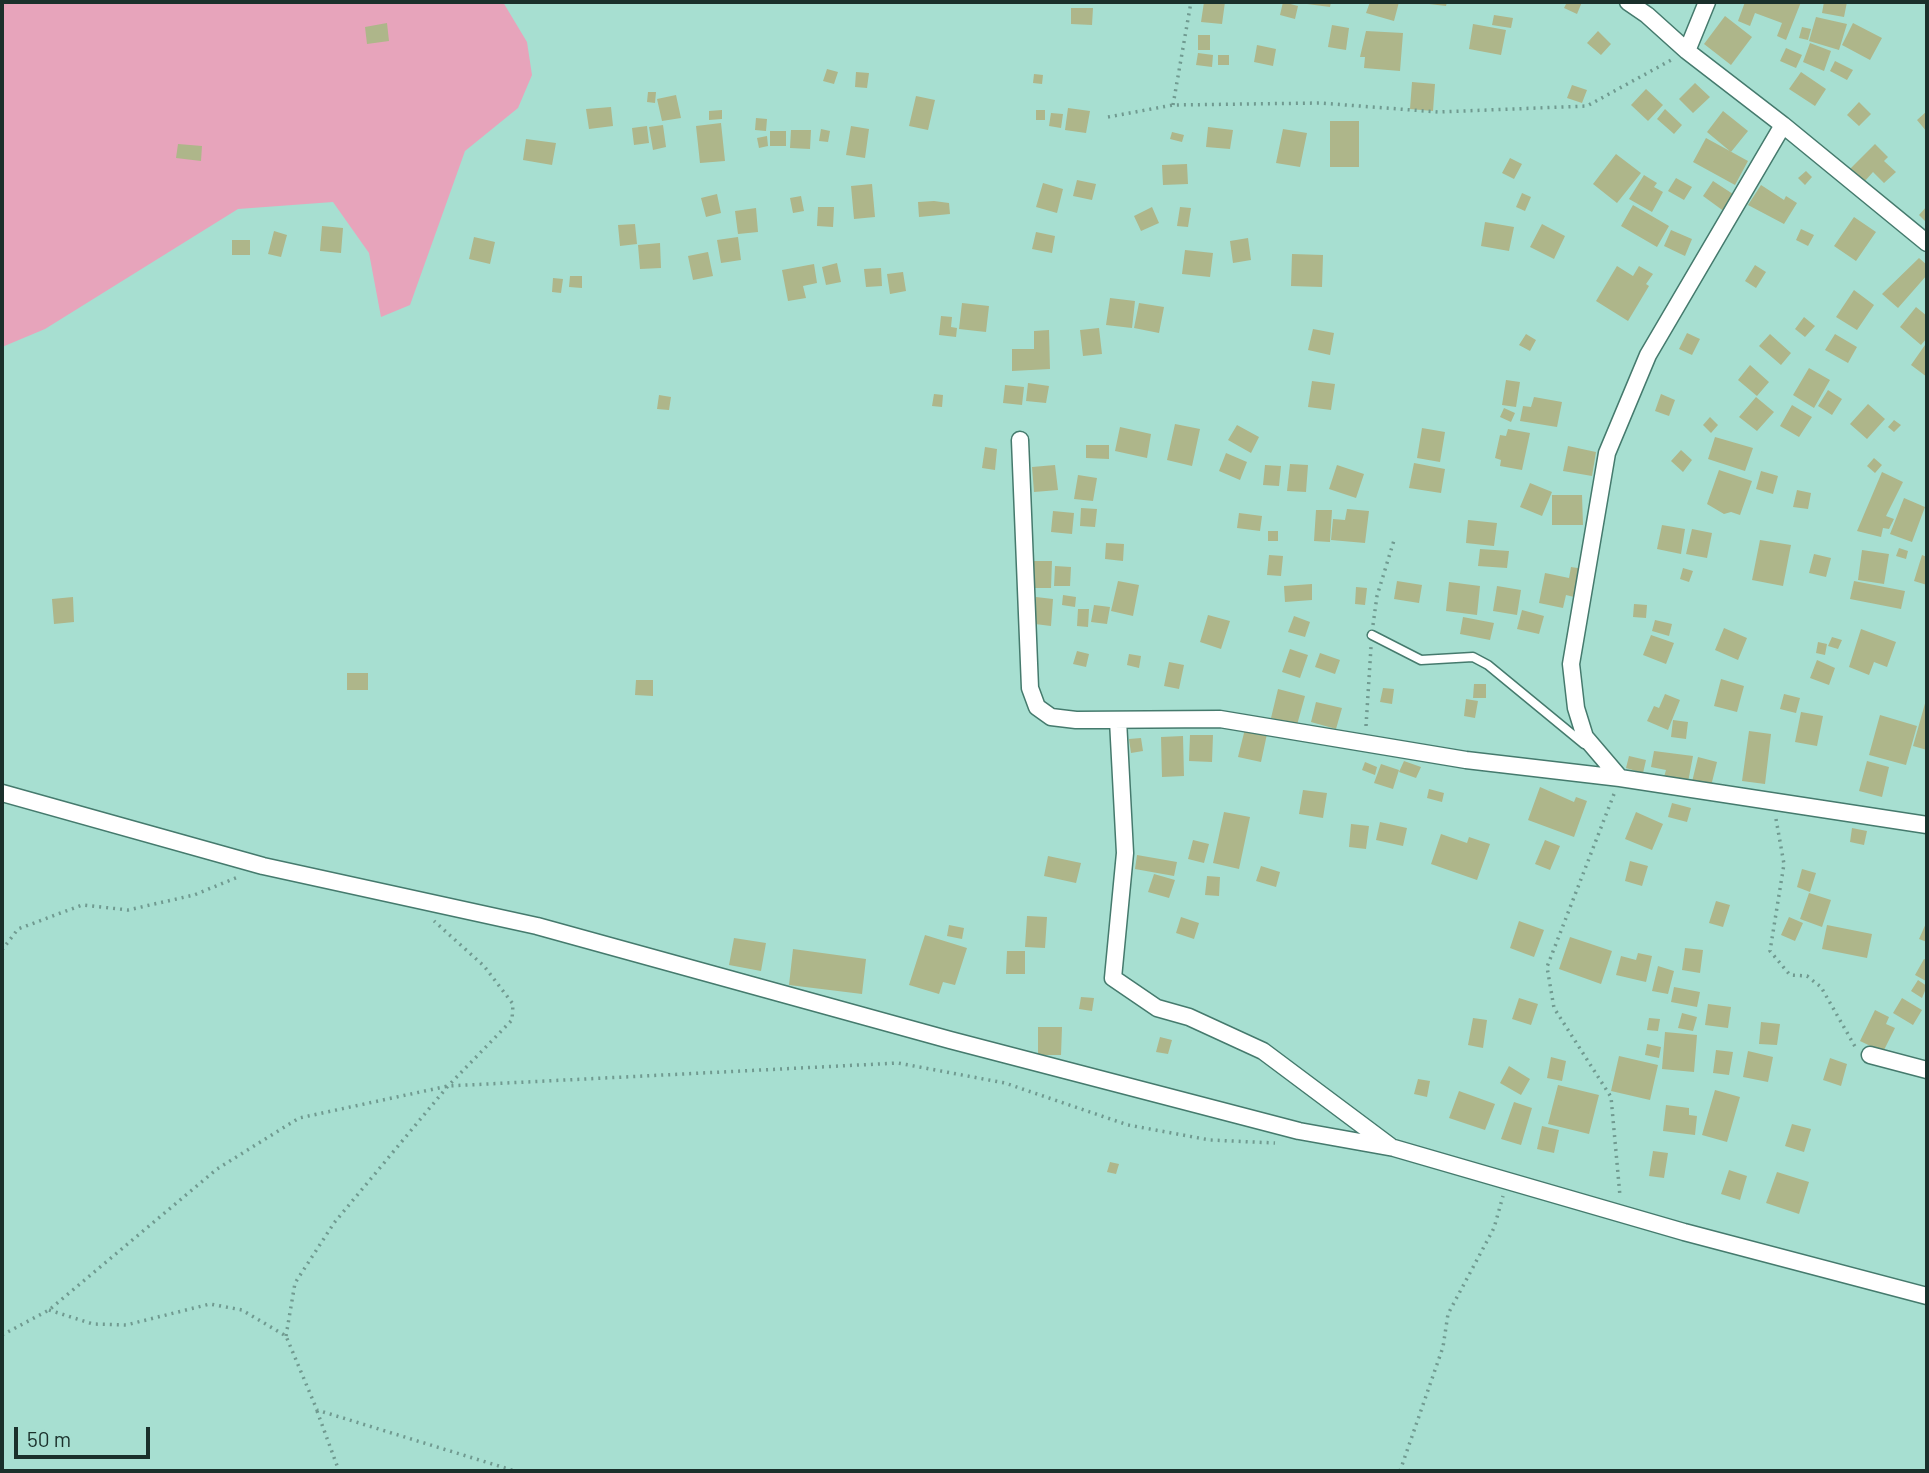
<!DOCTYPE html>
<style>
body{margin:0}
#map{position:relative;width:1929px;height:1473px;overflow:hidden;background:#a7dfd1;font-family:Barlow,sans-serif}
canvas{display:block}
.frame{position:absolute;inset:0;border:4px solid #1a302b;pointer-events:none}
.scale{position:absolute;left:14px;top:1427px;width:136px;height:32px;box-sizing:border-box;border:4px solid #1a302b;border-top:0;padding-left:9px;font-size:21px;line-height:24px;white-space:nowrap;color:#1a302b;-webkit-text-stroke:5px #a7dfd1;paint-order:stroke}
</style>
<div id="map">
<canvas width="1929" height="1473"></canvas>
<div class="frame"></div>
<div class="scale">50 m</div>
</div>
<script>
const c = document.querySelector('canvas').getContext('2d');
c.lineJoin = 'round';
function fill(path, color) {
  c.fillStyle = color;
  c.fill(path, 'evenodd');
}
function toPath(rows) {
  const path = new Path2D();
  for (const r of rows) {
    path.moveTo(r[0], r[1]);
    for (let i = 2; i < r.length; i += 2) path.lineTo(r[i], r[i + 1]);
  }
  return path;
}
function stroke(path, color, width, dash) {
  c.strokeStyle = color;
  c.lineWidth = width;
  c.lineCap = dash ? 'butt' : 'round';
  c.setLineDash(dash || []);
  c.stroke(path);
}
const green = toPath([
 [2,2,503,2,527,42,532,75,518,108,465,151,410,305,381,317,369,253,333,202,238,209,45,329,2,347]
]);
const building = toPath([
 [1204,2,1225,2,1222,24,1201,22],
 [1283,2,1298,6,1295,19,1280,15],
 [1307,2,1331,2,1330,7,1307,4],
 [1370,2,1399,2,1394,21,1366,13],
 [1430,2,1447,2,1446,6,1429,4],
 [1567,2,1582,2,1577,14,1564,8],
 [1745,2,1801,2,1786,40,1777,36,1782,23,1755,13,1750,26,1738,21],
 [1824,2,1847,2,1844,17,1822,13],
 [1071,8,1093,8,1092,25,1071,24],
 [1494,15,1513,18,1511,28,1492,25],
 [1725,16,1752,37,1731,65,1704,44],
 [1816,17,1847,24,1839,50,1809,41],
 [387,23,389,41,367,44,365,27],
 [1853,23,1882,38,1870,60,1842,45],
 [1473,24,1506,30,1501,55,1469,49],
 [1332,25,1349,28,1346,50,1328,47],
 [1802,27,1811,29,1808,40,1799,38],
 [1366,31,1403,33,1400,71,1364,68,1365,57,1360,57],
 [1598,31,1611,44,1601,55,1587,43],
 [1198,35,1210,35,1210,50,1198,50],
 [1810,43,1831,51,1824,71,1803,62],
 [1257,45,1276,49,1273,66,1254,62],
 [1786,48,1802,55,1796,68,1780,61],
 [1198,53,1213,55,1212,67,1196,65],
 [1218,55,1229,55,1229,65,1218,65],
 [1835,61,1853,70,1847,80,1830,71],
 [827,69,838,72,834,84,823,81],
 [856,72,869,73,867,88,855,87],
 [1801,72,1826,89,1815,106,1789,89],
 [1034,74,1043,75,1042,84,1033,83],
 [1412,82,1435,84,1433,111,1410,109],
 [1695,83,1710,97,1693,113,1679,99],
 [1572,85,1587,90,1582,103,1567,98],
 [1646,89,1663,105,1648,121,1631,105],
 [648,92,656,92,655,103,647,102],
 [676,95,681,118,662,121,657,99],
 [916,96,935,100,928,130,909,126],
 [1859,102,1871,114,1859,126,1847,115],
 [611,107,613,126,589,129,586,109],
 [1068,108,1090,111,1086,133,1065,130],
 [1665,109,1682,125,1674,134,1657,119],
 [722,110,722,119,709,120,709,111],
 [1036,110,1045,110,1045,120,1036,120],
 [1723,111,1748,131,1731,152,1707,132],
 [1927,111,1927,132,1917,120],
 [1051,113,1063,114,1061,128,1049,126],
 [756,118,767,119,766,131,755,130],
 [1330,121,1359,121,1359,167,1330,167],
 [721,123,725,161,700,163,696,126],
 [663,125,666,147,653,150,649,127],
 [647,126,649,143,634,145,632,128],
 [851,126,869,129,865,158,846,155],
 [1208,127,1233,130,1230,149,1206,147],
 [821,129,830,131,828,142,819,141],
 [1283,129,1307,133,1300,167,1276,163],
 [791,130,811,130,810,149,790,148],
 [770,131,786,131,786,146,770,146],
 [1172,132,1184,135,1182,142,1170,139],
 [767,136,768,146,759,148,757,138],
 [1706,138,1748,161,1735,185,1693,162],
 [526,139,556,143,552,165,523,160],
 [178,144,202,146,201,161,176,158],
 [1875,144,1888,157,1884,161,1896,172,1884,183,1873,172,1864,182,1850,169],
 [1616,154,1641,173,1617,203,1593,184],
 [1510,158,1522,164,1514,179,1502,173],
 [1187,164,1188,184,1163,185,1162,165],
 [1806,171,1812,177,1805,185,1798,178],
 [1644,175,1657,183,1654,187,1663,192,1652,212,1629,199],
 [1676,178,1692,187,1684,200,1668,191],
 [1077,180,1096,184,1092,200,1073,196],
 [1713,181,1736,196,1725,212,1703,196],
 [1043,183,1063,189,1057,213,1036,207],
 [872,184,875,217,854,219,851,186],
 [1761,185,1784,200,1786,196,1797,203,1784,224,1748,205],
 [1522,193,1531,197,1525,211,1516,207],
 [717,194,721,213,706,217,701,198],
 [801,196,804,211,793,213,790,198],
 [934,201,949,203,950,214,919,217,918,202],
 [1633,205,1669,226,1657,247,1621,226],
 [1927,206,1927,223,1919,215],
 [818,207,834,207,833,227,817,226],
 [1152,207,1159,223,1141,231,1134,216],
 [1180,207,1191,208,1188,227,1177,226],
 [756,208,758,232,738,234,735,211],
 [1854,217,1876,232,1856,261,1834,246],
 [1485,222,1514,227,1509,251,1481,246],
 [635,224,637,244,620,246,618,225],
 [1542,224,1565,236,1554,259,1530,247],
 [322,226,343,228,341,253,320,251],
 [1801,229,1814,235,1808,246,1796,240],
 [1671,230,1692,239,1685,256,1664,246],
 [274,231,287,235,281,257,268,254],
 [1036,232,1055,236,1052,253,1032,249],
 [474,237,495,242,490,264,469,259],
 [738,237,741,260,721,263,717,240],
 [1248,238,1251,260,1233,263,1230,241],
 [232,240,250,240,250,255,232,255],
 [660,243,661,268,640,269,638,245],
 [1185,250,1213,253,1210,277,1182,274],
 [708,252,713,276,693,280,688,256],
 [1292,254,1323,255,1322,287,1291,286],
 [1919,258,1927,265,1927,275,1898,308,1882,294],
 [837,263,841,282,826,285,822,267],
 [814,264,817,283,803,286,806,298,788,301,782,270],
 [1755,265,1766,272,1756,288,1745,281],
 [1617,266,1633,276,1639,266,1653,274,1646,284,1649,286,1628,321,1596,301],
 [881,268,882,286,866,287,864,269],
 [903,272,906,291,890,294,887,274],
 [570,276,582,276,582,288,569,287],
 [553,278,563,279,561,293,552,292],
 [1854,290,1874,305,1857,330,1836,317],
 [1110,298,1135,301,1132,328,1106,325],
 [962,303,989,306,986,332,959,329],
 [1139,303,1164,307,1159,333,1134,328],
 [1916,307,1927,316,1927,338,1921,345,1900,327],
 [941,316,952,317,951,327,957,328,956,337,939,335],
 [1804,317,1815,326,1805,337,1795,329],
 [1099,328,1102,354,1083,356,1080,330],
 [1313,329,1334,333,1330,355,1308,350],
 [1049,330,1050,369,1012,371,1012,349,1034,349,1034,331],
 [1687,333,1700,339,1692,355,1679,349],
 [1526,334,1536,340,1530,351,1519,345],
 [1770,334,1791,353,1781,365,1759,346],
 [1835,334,1857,347,1848,363,1825,350],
 [1925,345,1927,347,1927,377,1911,365],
 [1750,365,1769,382,1757,396,1738,380],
 [1809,368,1830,380,1814,408,1793,395],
 [1506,380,1520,382,1516,407,1502,405],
 [1312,381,1335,384,1331,410,1308,407],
 [1028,383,1049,386,1046,403,1026,401],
 [1005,385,1024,387,1022,405,1003,403],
 [1828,390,1842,399,1832,415,1818,406],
 [934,394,943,395,942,407,932,406],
 [1661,394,1675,400,1669,416,1655,411],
 [659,395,671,397,669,410,657,409],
 [1534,397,1562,402,1557,427,1520,421,1523,406,1531,407],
 [1756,397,1774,412,1757,431,1739,417],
 [1868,404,1885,419,1867,439,1850,424],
 [1792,405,1812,417,1799,437,1780,426],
 [1504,408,1515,413,1511,422,1500,417],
 [1710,417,1718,425,1711,433,1703,425],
 [1894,420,1901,425,1894,432,1888,427],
 [1175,424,1200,429,1192,466,1167,460],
 [1237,425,1259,437,1251,453,1228,440],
 [1120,427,1151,434,1147,458,1115,451],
 [1422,428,1445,432,1440,462,1417,458],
 [1508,429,1530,433,1522,470,1500,466,1501,460,1495,458,1500,435,1506,436],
 [1715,437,1753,448,1745,471,1708,459],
 [1086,445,1109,445,1109,459,1086,458],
 [1568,446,1596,452,1592,476,1563,471],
 [985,447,997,449,995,470,982,468],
 [1681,450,1692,460,1683,472,1671,461],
 [1226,453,1247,462,1240,480,1219,471],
 [1874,458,1882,465,1875,473,1867,466],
 [1414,463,1445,469,1441,493,1409,488],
 [1290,464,1308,465,1306,492,1287,491],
 [1055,465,1058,490,1034,492,1032,467],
 [1265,465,1281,466,1279,486,1263,485],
 [1337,465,1364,474,1356,498,1329,489],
 [1719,470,1752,481,1740,515,1731,512,1724,514,1707,504],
 [1761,471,1778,476,1773,494,1756,489],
 [1882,472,1903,482,1886,516,1894,519,1889,529,1883,528,1881,537,1857,531],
 [1078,475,1097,478,1093,501,1074,499],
 [1530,483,1552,492,1542,516,1520,507],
 [1797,490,1811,493,1808,509,1793,507],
 [1552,495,1582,495,1583,525,1552,525],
 [1904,498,1925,507,1912,542,1890,534],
 [1081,508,1097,509,1095,527,1080,526],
 [1347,509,1369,511,1365,543,1331,540,1333,519,1345,520],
 [1316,510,1332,510,1330,542,1314,541],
 [1053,511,1074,513,1072,534,1051,532],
 [1239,513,1262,516,1260,531,1237,528],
 [1468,520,1497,523,1494,546,1466,543],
 [1662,525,1685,529,1681,554,1657,549],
 [1692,529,1712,533,1707,558,1686,554],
 [1268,531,1278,531,1278,541,1268,541],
 [1760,540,1791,545,1783,586,1752,580],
 [1106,543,1124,544,1123,561,1105,559],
 [1899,548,1908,551,1906,559,1896,556],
 [1480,549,1509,551,1507,568,1478,566],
 [1862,550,1889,554,1884,584,1858,580],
 [1814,554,1831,558,1826,577,1809,573],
 [1269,555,1283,556,1281,576,1267,575],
 [1922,555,1927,557,1927,585,1914,581],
 [1031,561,1052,561,1051,588,1030,588],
 [1055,566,1071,567,1070,586,1054,586],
 [1571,567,1584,569,1578,598,1566,595,1563,608,1539,603,1545,573,1569,578],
 [1683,568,1693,571,1689,582,1680,579],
 [1118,581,1139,585,1133,616,1111,611],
 [1397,581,1422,585,1419,603,1394,599],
 [1854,581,1905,591,1901,609,1850,599],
 [1449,582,1480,586,1477,615,1446,611],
 [1312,584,1312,600,1285,602,1284,586],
 [1497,586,1521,590,1517,615,1493,611],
 [1356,587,1367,588,1365,605,1355,604],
 [1063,595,1076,597,1075,607,1062,605],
 [73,597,74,622,54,624,52,599],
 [1036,597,1053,599,1051,626,1035,624],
 [1634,604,1647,605,1646,618,1633,617],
 [1094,605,1110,607,1107,624,1091,622],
 [1078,609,1089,609,1088,627,1077,626],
 [1522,610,1544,616,1539,634,1517,629],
 [1208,615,1230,621,1221,649,1200,642],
 [1294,616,1310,622,1305,637,1288,632],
 [1463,617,1494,623,1490,640,1460,634],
 [1655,620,1672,624,1669,636,1652,631],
 [1724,628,1747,638,1738,660,1715,650],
 [1861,629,1896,642,1887,667,1874,662,1869,675,1849,667],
 [1651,635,1674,643,1666,664,1643,655],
 [1832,637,1842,640,1838,649,1828,646],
 [1818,642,1827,644,1825,655,1816,653],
 [1290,649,1308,655,1300,678,1282,672],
 [1077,651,1089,654,1086,667,1073,664],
 [1320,653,1340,660,1335,674,1315,667],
 [1129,654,1141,656,1139,668,1127,665],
 [1817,660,1835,668,1829,685,1810,678],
 [1169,662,1184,665,1179,689,1164,686],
 [347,673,368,673,368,690,347,690],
 [1721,679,1744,686,1737,712,1714,706],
 [636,680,653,680,653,696,635,695],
 [1474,684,1486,684,1486,698,1473,698],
 [1383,688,1394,689,1392,704,1380,702],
 [1278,689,1305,696,1297,725,1271,718],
 [1665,694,1680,700,1668,730,1647,721,1654,706,1659,708],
 [1784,694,1800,698,1796,713,1780,709],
 [1466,699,1478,701,1475,718,1464,716],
 [1926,700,1927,700,1927,750,1913,746],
 [1316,702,1342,708,1336,729,1311,722],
 [1801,712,1823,716,1817,746,1795,742],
 [1880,715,1917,726,1906,765,1869,755],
 [1673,720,1688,722,1686,739,1671,737],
 [1245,729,1267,734,1261,762,1238,757],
 [1749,731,1771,734,1765,784,1742,781],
 [1190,735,1213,735,1212,762,1189,761],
 [1183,736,1184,776,1162,777,1161,737],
 [1141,738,1143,751,1131,753,1129,739],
 [1654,751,1693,756,1688,782,1664,777,1666,770,1651,767],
 [1629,756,1646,760,1643,773,1626,768],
 [1698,757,1717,762,1711,786,1692,782],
 [1404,761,1421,767,1416,778,1399,772],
 [1867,761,1889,767,1882,797,1859,791],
 [1365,762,1377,767,1375,775,1362,770],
 [1381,764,1399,770,1393,789,1374,783],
 [1540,787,1574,802,1576,797,1587,801,1574,837,1528,820],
 [1429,789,1444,793,1442,802,1427,798],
 [1303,790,1327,793,1323,818,1299,814],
 [1672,803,1691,808,1687,822,1668,817],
 [1224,812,1250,817,1239,869,1213,863],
 [1636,812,1663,824,1652,850,1625,839],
 [1380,822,1407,828,1403,846,1376,840],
 [1351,824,1369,826,1366,849,1349,847],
 [1852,828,1867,831,1864,845,1850,842],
 [1441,834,1467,843,1469,837,1490,844,1477,880,1431,864],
 [1193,840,1209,844,1204,863,1188,859],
 [1545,840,1560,846,1550,870,1535,864],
 [1137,855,1177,862,1174,876,1135,869],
 [1048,856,1081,863,1076,883,1044,876],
 [1630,861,1648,866,1642,886,1625,881],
 [1261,866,1280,872,1276,887,1256,881],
 [1802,869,1816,873,1810,892,1797,887],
 [1154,874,1175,880,1169,898,1148,892],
 [1207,876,1220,877,1219,896,1205,895],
 [1809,893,1831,900,1822,927,1800,919],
 [1716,901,1730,905,1723,927,1709,923],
 [1027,916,1047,917,1045,948,1025,947],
 [1181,917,1199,923,1194,939,1176,933],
 [1789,917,1803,923,1795,941,1781,935],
 [1519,921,1544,930,1534,957,1510,948],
 [1927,921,1927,942,1919,939],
 [949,925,964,928,962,939,947,936],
 [1827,925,1872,934,1867,958,1822,949],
 [925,935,967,948,955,985,943,982,939,994,909,985],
 [1570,937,1612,951,1601,984,1559,969],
 [734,938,766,943,761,971,729,965],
 [1685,948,1703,950,1700,973,1682,970],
 [793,949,866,959,862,994,789,985],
 [1007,951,1025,951,1025,974,1006,974],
 [1638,953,1652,956,1646,982,1616,975,1621,956,1636,960],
 [1924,959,1927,960,1926,981,1915,975],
 [1658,966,1674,971,1668,994,1652,991],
 [1918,980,1927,986,1922,998,1911,991],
 [1674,987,1700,992,1697,1007,1671,1002],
 [1081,997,1094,998,1092,1011,1079,1009],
 [1519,998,1538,1004,1531,1025,1512,1019],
 [1902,998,1922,1010,1913,1025,1893,1013],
 [1708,1004,1731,1007,1728,1028,1705,1025],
 [1875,1010,1889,1017,1886,1024,1895,1028,1883,1052,1860,1041],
 [1682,1013,1697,1017,1693,1031,1678,1028],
 [1473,1018,1487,1020,1483,1048,1468,1045],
 [1649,1018,1660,1019,1658,1031,1647,1030],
 [1761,1022,1780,1024,1777,1045,1759,1044],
 [1038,1027,1062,1027,1061,1055,1038,1055],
 [1665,1032,1697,1035,1694,1072,1662,1069],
 [1160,1037,1172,1040,1168,1054,1156,1052],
 [1647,1044,1661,1047,1659,1058,1645,1055],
 [1716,1050,1733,1052,1729,1075,1713,1073],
 [1748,1051,1773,1057,1768,1082,1743,1077],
 [1619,1056,1658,1065,1650,1100,1611,1091],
 [1551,1057,1566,1061,1562,1081,1547,1078],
 [1830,1058,1847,1064,1841,1086,1823,1080],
 [1509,1066,1530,1079,1521,1095,1500,1083],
 [1418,1079,1430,1081,1427,1097,1414,1094],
 [1558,1085,1599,1095,1589,1134,1548,1124],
 [1715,1090,1740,1097,1727,1142,1702,1135],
 [1459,1091,1495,1104,1485,1130,1449,1118],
 [1514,1102,1532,1108,1521,1145,1501,1139],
 [1666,1105,1689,1108,1689,1115,1697,1116,1695,1135,1663,1131],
 [1792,1124,1811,1129,1804,1152,1785,1146],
 [1542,1126,1559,1130,1554,1153,1537,1149],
 [1653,1151,1668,1153,1664,1178,1649,1176],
 [1110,1162,1119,1164,1116,1174,1107,1172],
 [1729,1170,1747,1176,1740,1200,1721,1194],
 [1777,1172,1809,1182,1799,1214,1766,1203]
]);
const path = toPath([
 [1173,105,1191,2],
 [1108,117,1173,105,1320,103,1438,112,1587,106,1673,59],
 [1373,625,1377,596,1395,537],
 [1366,726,1371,647],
 [1614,794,1547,967,1554,1008,1611,1097,1620,1196],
 [1776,819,1784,864,1770,951,1790,975,1807,976,1821,987,1857,1050],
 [2,950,18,929,82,905,128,910,194,895,238,877],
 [49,1310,93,1324,126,1325,210,1304,242,1310,286,1336,317,1410,515,1471],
 [2,1335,49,1310,217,1169,299,1118,448,1086,898,1063,1005,1083,1128,1125,1210,1140,1275,1143],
 [286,1336,295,1283,334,1223,448,1086,512,1020,513,1004,484,966,434,921],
 [317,1411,339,1471],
 [1400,1471,1443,1347,1448,1314,1494,1228,1503,1196]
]);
const lane = toPath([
 [1372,635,1421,660,1473,657,1488,665,1584,744]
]);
const street = toPath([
 [1628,2,1647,15,1687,51],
 [1707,2,1687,51,1783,125,1927,243],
 [1020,440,1030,688,1037,707,1051,717,1076,720,1220,719,1466,760,1620,778,1927,825],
 [1118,720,1125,853,1113,978,1157,1008,1189,1017,1263,1051,1390,1146],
 [1620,778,1585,737,1576,708,1571,664,1607,453,1648,355,1783,125],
 [2,793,263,866,537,926,950,1040,1299,1131,1394,1148,1684,1232,1927,1296],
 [1870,1055,1927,1070]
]);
fill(green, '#e7a4bb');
fill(building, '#aeb68a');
stroke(lane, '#457a6d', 11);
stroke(street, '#457a6d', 19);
stroke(path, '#709a90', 3.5, [2, 5]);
stroke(lane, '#fff', 8);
stroke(street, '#fff', 16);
</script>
